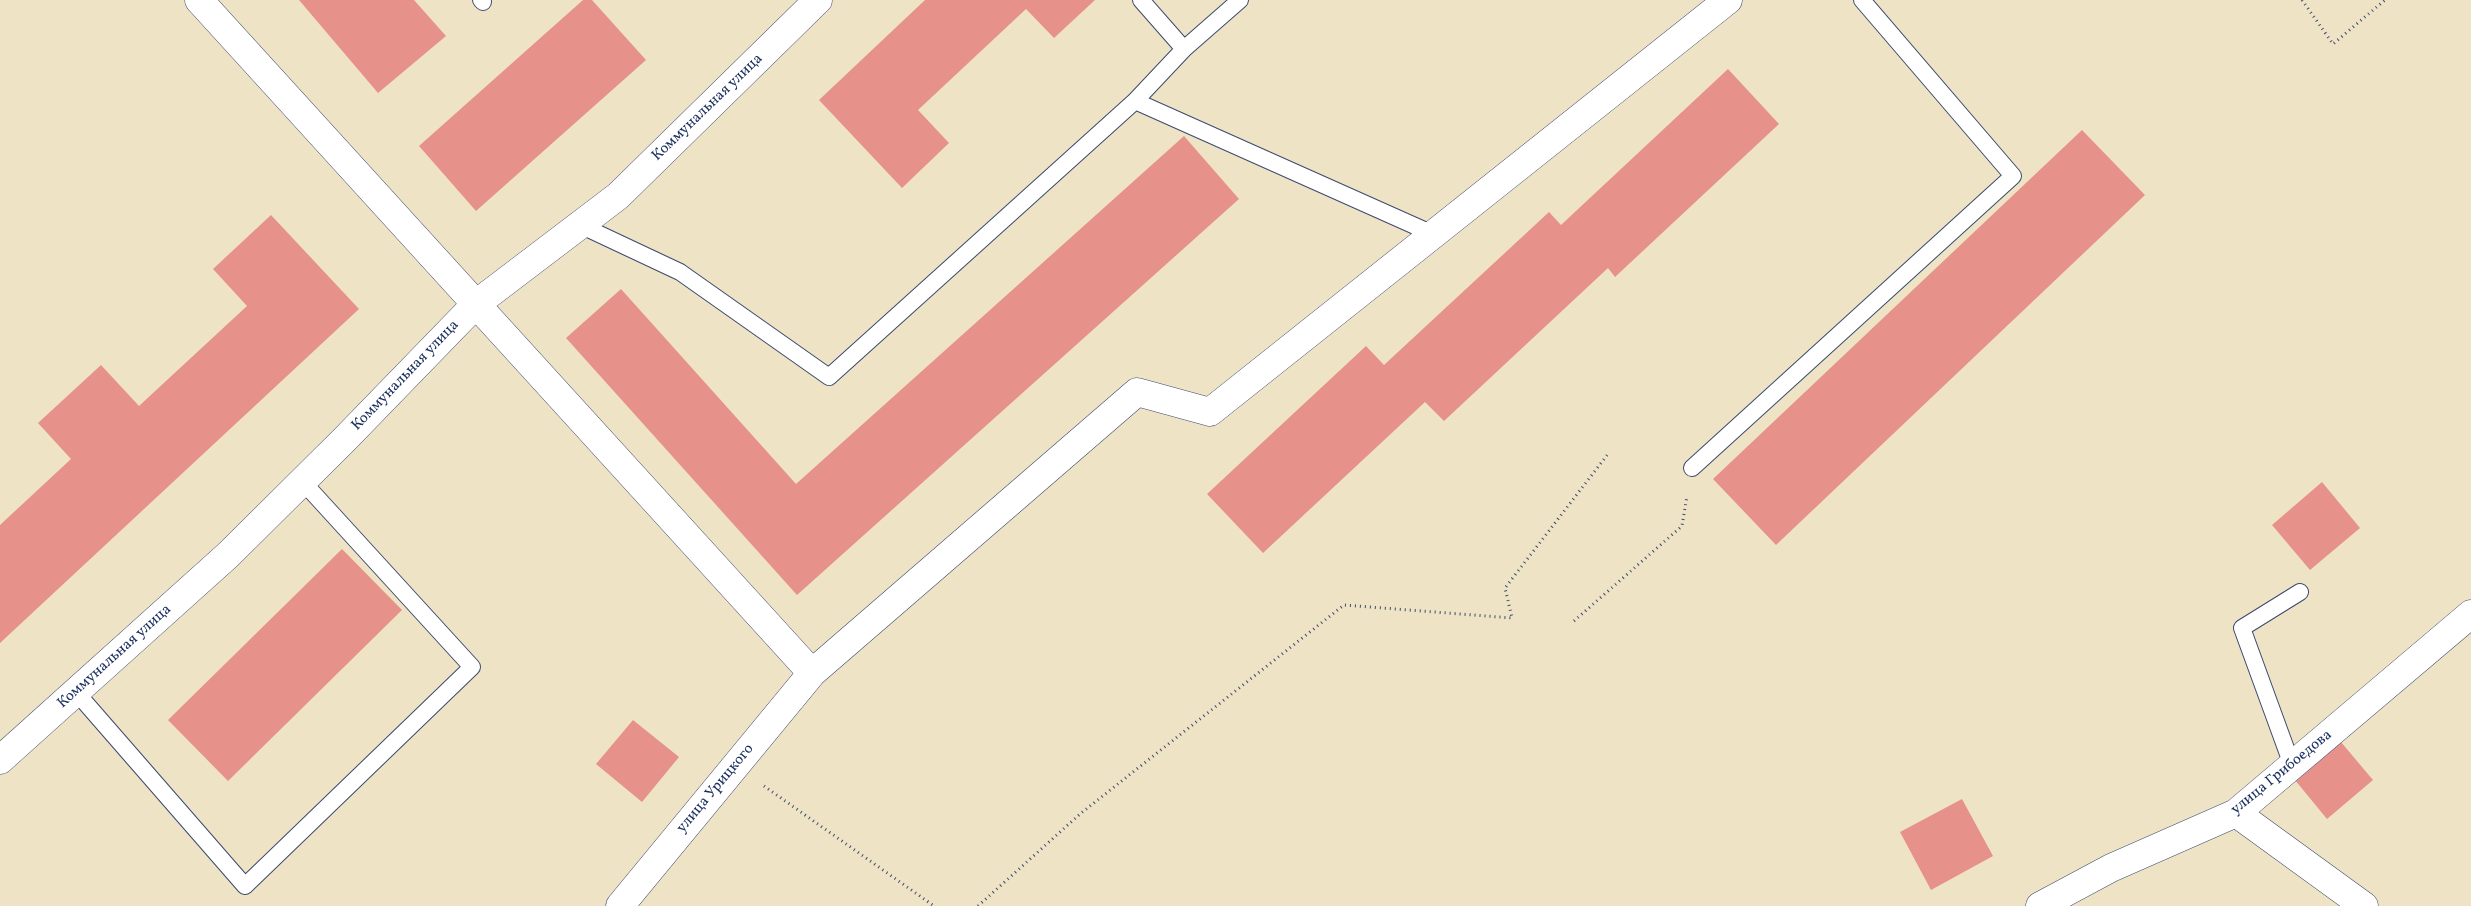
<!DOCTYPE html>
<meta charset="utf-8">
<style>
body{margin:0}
canvas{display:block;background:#efe3c5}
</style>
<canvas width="2471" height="906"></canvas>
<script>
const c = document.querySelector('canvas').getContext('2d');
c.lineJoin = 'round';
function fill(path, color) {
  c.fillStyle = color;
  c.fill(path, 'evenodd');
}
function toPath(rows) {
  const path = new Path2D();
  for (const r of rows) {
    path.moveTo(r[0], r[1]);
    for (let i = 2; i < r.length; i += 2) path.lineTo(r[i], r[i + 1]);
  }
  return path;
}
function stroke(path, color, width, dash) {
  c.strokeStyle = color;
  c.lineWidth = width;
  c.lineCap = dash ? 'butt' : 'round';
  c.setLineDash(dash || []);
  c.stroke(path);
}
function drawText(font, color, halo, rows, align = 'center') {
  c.font = font + ' Vollkorn,serif';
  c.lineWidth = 4.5;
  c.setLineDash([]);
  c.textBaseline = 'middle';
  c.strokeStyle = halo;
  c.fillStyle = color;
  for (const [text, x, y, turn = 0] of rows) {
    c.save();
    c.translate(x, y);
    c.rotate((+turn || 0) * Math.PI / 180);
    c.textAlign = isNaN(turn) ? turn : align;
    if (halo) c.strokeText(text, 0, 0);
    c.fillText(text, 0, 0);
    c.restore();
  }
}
const building = toPath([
 [299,0,414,0,446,36,378,93],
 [583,0,592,0,646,60,476,211,419,146],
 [925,0,1095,0,1054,38,1026,9,918,110,949,143,902,188,819,100],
 [1728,69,1779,124,1615,277,1608,268,1444,421,1425,402,1263,553,1207,494,1366,346,1384,365,1549,212,1561,225],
 [2082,130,2145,195,1776,545,1713,479],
 [1184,136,1239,199,797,595,566,338,621,289,796,484],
 [271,215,359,309,0,643,0,525,71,459,38,423,101,365,139,406,247,306,213,269],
 [2322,482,2360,528,2310,570,2272,525],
 [342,549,402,610,228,781,168,720],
 [633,720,679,757,642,802,596,764],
 [2335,735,2373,780,2327,819,2290,774],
 [1962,799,1993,856,1931,890,1900,832]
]);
const path = toPath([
 [2302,0,2333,44,2385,0],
 [1574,621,1682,526,1687,496],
 [764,786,934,906],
 [978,906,1080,814,1344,605,1512,618,1505,588,1608,454]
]);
const service = toPath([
 [481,0,483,2],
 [1184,49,1240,0],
 [1135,101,1184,49,1141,0],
 [580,225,680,272,829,377,1135,101,1433,234],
 [1692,468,2013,176,1862,0],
 [76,692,245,886,472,667,303,482],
 [2292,765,2242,628,2300,592]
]);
const minor = toPath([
 [199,0,812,673],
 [0,760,228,555,345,439,476,304,618,196,818,0],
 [2236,813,2364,906],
 [620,906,812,673,1137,392,1210,412,1728,0],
 [2040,906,2111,868,2236,813,2471,614]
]);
const streetNames = [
 ["Коммунальная улица",708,108,-44],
 ["Коммунальная улица",406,376,-46],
 ["Коммунальная улица",115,657,-42],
 ["улица Грибоедова",2282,773,-39],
 ["улица Урицкого",716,789,-50]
];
fill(building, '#e6918a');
stroke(service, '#3b4a6d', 18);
stroke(minor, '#3b4a6d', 29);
stroke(path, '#3b4a6d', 3, [1, 4]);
stroke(service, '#fff', 16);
stroke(minor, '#fff', 28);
drawText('15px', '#1b2f5e', '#fff', streetNames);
</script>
